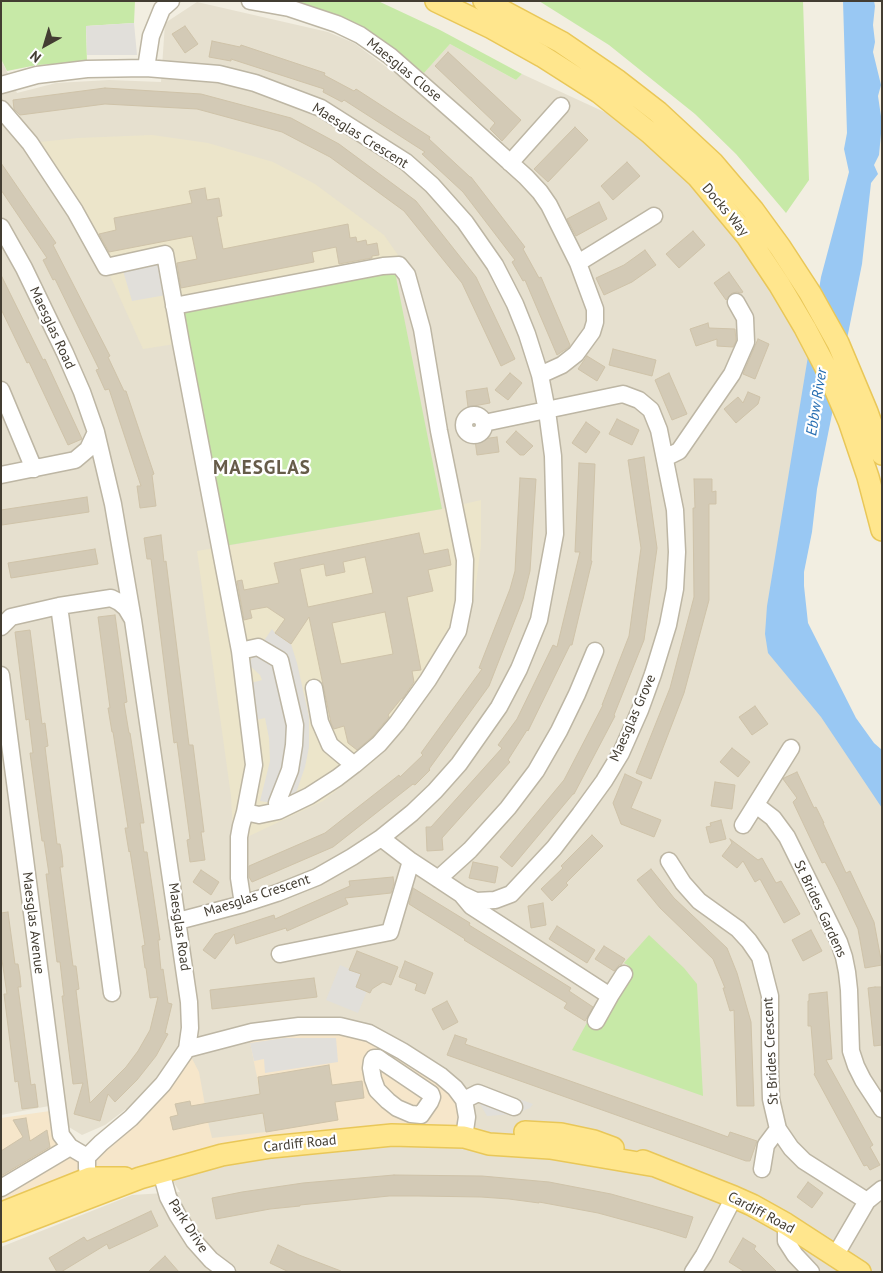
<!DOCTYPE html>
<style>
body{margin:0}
#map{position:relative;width:883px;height:1273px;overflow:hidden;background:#f2eee1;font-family:"PT Sans",sans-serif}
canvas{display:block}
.frame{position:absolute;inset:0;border:2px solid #433d32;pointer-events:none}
.north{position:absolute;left:20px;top:20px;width:50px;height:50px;-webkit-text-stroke:4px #fff;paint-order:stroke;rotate:219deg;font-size:14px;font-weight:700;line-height:20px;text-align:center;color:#433d32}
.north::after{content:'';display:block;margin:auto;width:18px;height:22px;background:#433d32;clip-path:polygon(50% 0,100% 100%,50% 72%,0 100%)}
</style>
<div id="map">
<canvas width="883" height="1273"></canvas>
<div class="frame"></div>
<div class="north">N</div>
</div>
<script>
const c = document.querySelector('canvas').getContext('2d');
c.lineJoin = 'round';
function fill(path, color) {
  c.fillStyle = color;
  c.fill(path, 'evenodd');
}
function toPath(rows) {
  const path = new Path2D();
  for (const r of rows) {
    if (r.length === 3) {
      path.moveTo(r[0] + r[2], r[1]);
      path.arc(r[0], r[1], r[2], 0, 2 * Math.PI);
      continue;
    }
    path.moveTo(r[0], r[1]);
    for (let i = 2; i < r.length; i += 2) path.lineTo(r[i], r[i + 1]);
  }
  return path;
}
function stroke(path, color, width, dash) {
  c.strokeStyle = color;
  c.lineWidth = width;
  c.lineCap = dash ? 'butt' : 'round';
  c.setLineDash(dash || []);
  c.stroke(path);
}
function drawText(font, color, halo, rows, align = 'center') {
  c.font = font + ' "PT Sans",sans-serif';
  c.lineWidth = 4.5;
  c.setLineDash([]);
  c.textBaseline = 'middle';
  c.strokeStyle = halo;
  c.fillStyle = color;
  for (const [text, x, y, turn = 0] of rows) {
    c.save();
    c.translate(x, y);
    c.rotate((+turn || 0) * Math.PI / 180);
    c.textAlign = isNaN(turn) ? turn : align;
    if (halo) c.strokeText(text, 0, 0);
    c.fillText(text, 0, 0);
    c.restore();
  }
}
const residential = toPath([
 [197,2,328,32,354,43,412,86,450,44,516,80,522,74,650,133,698,177,825,366,781,585,882,772,882,1272,1,1272,1,1247,132,1195,180,1192,126,1109,105,1125,82,1135,69,1127,65,1103,1,1115,1,59,17,93,56,83,109,80,161,82,165,23]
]);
const commercial = toPath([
 [340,1026,455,1088,464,1137,271,1147,1,1217,1,1118,57,1110,61,1135,87,1157,187,1049,199,1072,208,1122,212,1138,266,1132,257,1077,248,1033]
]);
const education = toPath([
 [152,135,208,143,273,162,315,184,384,235,405,265,181,343,143,349,106,267,30,143,78,138],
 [481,500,481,546,474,598,458,645,412,719,374,761,323,801,245,838,233,834,231,796,197,551,442,509]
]);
const green = toPath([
 [1,1,135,1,134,23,86,26,87,62,37,65,7,71,1,59],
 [290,1,378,1,440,30,522,74,516,80,450,44,424,73,369,31,345,20,303,4],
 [539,1,803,1,809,180,786,213,736,154,695,114,609,45],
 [395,272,442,509,218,547,178,312],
 [649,935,684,968,697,984,703,1096,572,1050,589,1019,629,966,624,963]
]);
const parking = toPath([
 [134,23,137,55,87,55,86,26],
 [165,254,172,294,132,301,121,264],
 [272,629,275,633,291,644,297,663,309,717,309,747,305,767,295,796,272,803,260,801,270,761,269,738,265,718,256,720,251,683,262,680,260,675,248,664],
 [340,965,361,974,356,987,367,991,358,1013,326,1000],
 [284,1038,336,1038,338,1062,265,1073,264,1059,254,1061,250,1043],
 [477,1084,533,1104,530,1108,515,1114,487,1116,471,1089]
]);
const water = toPath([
 [843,1,874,1,875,6,873,25,875,42,873,52,881,85,878,96,882,123,879,155,874,165,878,174,871,183,862,264,817,489,812,532,804,572,804,586,808,623,856,718,874,743,882,750,882,808,821,717,768,653,765,634,767,606,821,277,849,172,844,149,847,133]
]);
const building = toPath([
 [185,26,198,44,185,53,172,34,185,26],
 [212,41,240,47,241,45,325,73,324,75,354,91,356,89,430,137,429,139,470,177,471,177,525,247,523,249,539,278,541,277,570,345,569,347,557,355,525,280,523,281,512,262,515,260,463,192,422,154,425,152,344,100,342,102,323,92,324,89,231,59,231,61,209,57,212,41],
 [448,52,521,120,502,141,490,129,495,123,435,66,448,52],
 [105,88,201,94,291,118,339,144,416,201,476,277,515,359,501,366,462,283,404,211,330,157,303,143,282,132,197,109,105,104,20,115,14,109,13,100,105,88],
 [575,127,588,140,548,182,534,169,575,127],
 [627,162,640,176,613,200,601,186,627,162],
 [1,163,56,243,53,245,110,356,108,357,124,391,126,391,154,474,152,475,156,506,140,508,137,486,141,486,109,389,105,390,96,370,99,369,55,279,53,280,43,260,47,258,1,190,1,163],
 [205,188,207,200,219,198,222,216,217,217,223,249,348,224,350,238,356,237,357,242,366,240,367,245,377,243,379,255,372,256,372,258,339,264,336,247,312,252,314,262,181,288,177,263,197,259,192,236,109,252,99,234,116,230,114,218,192,203,189,191,205,188],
 [599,202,607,219,576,236,567,219,599,202],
 [693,231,705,245,679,268,666,254,693,231],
 [645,250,656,265,632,282,604,295,596,278,624,265,645,250],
 [729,272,743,292,741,293,737,292,732,293,728,297,726,300,714,283,729,272],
 [1,275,43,360,45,359,82,439,68,445,29,362,27,363,1,309,1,275],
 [708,323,709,328,735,329,736,341,733,347,717,346,717,339,696,346,690,329,708,323],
 [758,339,769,344,755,379,743,374,758,339],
 [613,349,656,360,652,376,609,365,613,349],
 [587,356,605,367,597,381,578,369,587,356],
 [510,373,522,383,508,400,495,390,510,373],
 [669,373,687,414,672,420,655,380,669,373],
 [487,388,490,403,468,407,466,391,487,388],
 [748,392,760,397,758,404,736,423,724,409,738,397,743,403,748,392],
 [617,419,639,430,632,445,609,434,617,419],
 [586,422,600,432,586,453,572,443,586,422],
 [516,431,533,446,524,455,520,455,506,442,516,431],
 [497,437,499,452,477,455,475,440,497,437],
 [644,457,657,548,644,640,614,715,615,716,574,794,573,794,512,867,500,857,564,780,603,705,602,705,629,636,641,548,628,460,644,457],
 [579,463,595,464,591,561,592,561,572,645,570,645,528,731,527,730,508,760,510,762,442,838,443,850,427,851,426,827,431,827,502,748,498,745,517,719,553,645,557,647,580,552,575,552,579,463],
 [520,478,536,479,530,571,523,599,489,686,429,769,430,770,415,785,413,784,333,847,252,882,249,877,249,866,325,833,399,775,400,777,423,755,421,753,482,669,479,668,510,589,515,571,520,478],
 [694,479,712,479,712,492,716,491,716,504,709,504,709,600,684,693,651,779,636,773,670,688,694,597,693,508,695,508,694,479],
 [87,497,89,512,2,525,1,510,87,497],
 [419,533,424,554,448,549,451,565,428,570,433,591,407,597,421,670,412,671,414,682,403,698,401,699,388,715,389,717,372,737,357,750,348,743,344,726,334,729,331,723,309,617,291,644,275,633,285,619,267,607,250,610,252,618,244,620,237,581,242,580,244,590,279,583,274,563,419,533],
 [365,557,373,593,308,607,300,569,324,564,326,576,345,572,343,562,365,557],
 [385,612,393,654,341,664,332,623,385,612],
 [161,535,164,562,166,561,189,745,193,745,204,832,201,832,205,860,190,862,187,840,190,839,177,742,174,743,151,559,147,559,144,538,161,535],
 [95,549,98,564,11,578,8,563,95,549],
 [115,615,127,702,124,703,129,733,130,733,144,823,140,823,144,852,147,852,160,940,158,940,161,970,163,969,168,1003,172,1004,165,1033,168,1034,156,1056,137,1080,115,1102,108,1094,100,1121,74,1114,83,1083,73,1084,62,996,64,996,60,962,57,962,46,874,49,874,44,841,42,841,30,753,33,753,31,737,29,719,26,720,15,632,30,630,42,724,45,723,48,746,45,747,57,844,60,844,62,855,63,867,60,867,73,966,76,966,79,989,76,990,90,1103,126,1067,138,1051,150,1030,158,997,150,998,146,968,145,968,142,946,145,945,130,851,129,852,125,828,128,828,113,732,112,732,108,708,110,708,98,617,115,615],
 [755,706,768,724,752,735,739,717,755,706],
 [732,748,750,762,738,777,720,762,732,748],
 [797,772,814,808,816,807,824,823,823,823,846,873,850,871,874,922,882,965,865,968,858,929,838,887,825,862,822,863,793,802,797,798,783,779,784,778,797,772],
 [625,774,642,782,631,808,661,820,654,837,621,824,613,803,625,774],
 [715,782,735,785,732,809,711,806,715,782],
 [721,820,726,839,710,843,706,827,711,826,710,823,721,820],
 [592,835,603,846,566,883,568,885,552,901,541,889,563,868,561,866,592,835],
 [730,839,758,860,762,858,776,883,781,881,800,914,784,923,760,879,755,882,743,861,737,868,722,856,732,843,730,839],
 [473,862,498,867,495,883,469,878,473,862],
 [651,869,674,898,727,948,737,973,751,1022,754,1106,737,1106,734,1010,730,1011,723,988,725,988,713,959,660,908,637,880,651,869],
 [201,870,219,882,211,895,193,882,201,870],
 [393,877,394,883,391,893,345,898,348,904,287,931,286,928,236,944,234,934,215,959,203,950,215,934,274,915,275,919,350,886,349,881,393,877],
 [413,888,470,923,469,925,571,988,569,991,593,1007,585,1021,564,1008,567,1003,464,940,465,939,409,904,413,888],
 [543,903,546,925,531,928,528,906,543,903],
 [8,912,15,964,18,964,20,976,21,987,18,987,31,1085,35,1084,38,1107,22,1109,18,1081,15,1082,4,994,7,994,2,960,1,961,1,913,8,912],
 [557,926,595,950,587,963,549,939,557,926],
 [811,930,822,951,803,961,792,940,811,930],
 [604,946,625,959,621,965,619,965,614,971,595,959,604,946],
 [357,951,398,967,391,985,383,982,372,989,370,993,356,987,361,974,349,970,357,951],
 [405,961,433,973,425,994,415,990,417,984,399,977,405,961],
 [314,978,317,997,212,1009,210,990,314,978],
 [875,987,882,987,882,1045,874,1046,868,988,875,987],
 [827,992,832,1059,826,1060,873,1145,870,1147,880,1165,870,1170,867,1165,864,1166,814,1074,815,1073,811,1026,808,1026,808,1001,809,1001,809,994,827,992],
 [447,1001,458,1022,443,1030,432,1009,447,1001],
 [455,1035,467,1039,465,1044,698,1126,728,1137,730,1132,757,1141,750,1161,746,1161,447,1055,455,1035],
 [329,1065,332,1085,362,1081,364,1098,335,1102,338,1120,266,1132,263,1113,204,1123,173,1130,170,1117,178,1115,175,1104,190,1101,191,1106,260,1094,258,1077,329,1065],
 [26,1118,30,1141,47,1130,50,1147,1,1176,1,1151,23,1137,13,1120,26,1118],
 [394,1175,482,1176,549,1182,611,1194,693,1217,686,1238,657,1229,598,1213,539,1202,539,1203,509,1199,481,1197,419,1196,389,1196,300,1205,300,1206,270,1209,216,1219,212,1198,242,1192,303,1183,394,1175],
 [808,1182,823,1193,812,1208,797,1197,808,1182],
 [151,1211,158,1226,109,1249,107,1244,61,1272,57,1272,49,1258,84,1237,87,1241,151,1211],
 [743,1238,756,1246,754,1249,777,1272,745,1272,729,1262,743,1238],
 [278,1245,299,1255,341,1271,341,1272,289,1272,270,1263,278,1245],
 [165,1256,179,1272,148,1272,165,1256]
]);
const minor = toPath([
 [250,1,289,8,337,24,360,35,390,56,464,121,526,177,540,192,549,205,578,263,595,309,595,322,592,332,576,354,562,365,540,375],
 [146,68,151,36,162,9,171,1],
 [1,85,37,75,87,69,146,68,219,74,255,83,321,108,406,162,432,185,465,222,495,265,515,304,527,334,540,375,547,411,553,456,555,534,539,620,519,669,499,707,459,764,435,791,412,813,381,838,352,857,317,877,277,893,243,904,178,921],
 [1,109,30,143,75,211,106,267,165,254,181,343,240,651,254,765,245,812,241,826,239,837,239,878,243,904],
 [510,163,561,106],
 [1,227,24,268,65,353,82,392,96,432,113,504,133,620,189,1002,190,1028,187,1049,163,1084,131,1118,101,1143,87,1157,87,1168,93,1190],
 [578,263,654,216],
 [174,306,383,266,399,265,407,275,422,329,439,431,465,560,464,601,458,631,428,680,397,723,379,744,354,765,337,778,309,796,278,811,259,815,245,812],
 [1,390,34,469],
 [474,425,10],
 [665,458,679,451,732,374,746,342,745,318,736,302],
 [1,475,75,460,88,449,96,432],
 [59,606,112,993],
 [1,627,11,617,59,606,111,598,119,602,126,608,132,618],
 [240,651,258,647,280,660,295,725,294,745,290,770,277,803,278,811],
 [1,675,61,1135,70,1147,87,1157],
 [314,688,320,722,330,745,354,765],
 [756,805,773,818,787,837,839,942,844,957,847,972,849,990,851,1051,856,1066,863,1080,882,1109],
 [743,825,791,748],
 [381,838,411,861,461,894,471,906,610,996,596,1021],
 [669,861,683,883,699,901,738,929,749,941,760,957,770,996,770,1069,771,1099,778,1129,766,1145,762,1169],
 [438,879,470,850,508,808,536,771,559,731,577,694,595,651],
 [461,894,476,901,495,900,511,894,554,848,580,814,604,781,621,753,640,710,653,674,668,625,675,589,677,552,675,510,659,430,651,410,639,400,623,394,484,423],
 [280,954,390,932,411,861],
 [610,996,624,974],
 [187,1049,252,1032,299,1026,340,1026,369,1033,402,1051,441,1076,455,1088,464,1100,467,1117,464,1137],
 [374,1058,378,1058,385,1063,431,1094,432,1097,430,1102,421,1115,411,1114,397,1108,388,1101,377,1090,373,1079,371,1068,372,1061,374,1058],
 [464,1100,478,1093,514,1107],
 [778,1129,791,1148,804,1161,867,1201],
 [161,1172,168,1197,178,1216,194,1241,211,1260,227,1272],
 [1,1188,70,1147],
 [786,1224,786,1241,795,1255,811,1272],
 [835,1256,867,1201,882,1189],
 [693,1272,704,1255,734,1197]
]);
const major = toPath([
 [436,1,492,28,542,56,600,93,650,133,698,177,747,236,779,284,805,328,826,368,849,421,868,477,882,530],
 [484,1,561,42,618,81,658,112,713,163,753,210,780,247,810,293,838,343,867,412,882,454],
 [525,1132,561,1134,594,1141,613,1148],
 [643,1161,734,1197,752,1205,786,1224,860,1272],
 [1,1217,7,1211,90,1178,125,1178],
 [1,1231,140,1178,222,1155,271,1147,392,1135,464,1137,489,1144,550,1148,656,1166]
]);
const streetNames = [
 ["Maesglas Close",404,70,39],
 ["Maesglas Crescent",360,136,32],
 ["Docks Way",725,210,50],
 ["Maesglas Road",52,328,65],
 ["Maesglas Grove",633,718,-66],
 ["Maesglas Crescent",257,896,-18],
 ["St Brides Gardens",820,909,65],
 ["Maesglas Avenue",33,923,83],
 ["Maesglas Road",179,927,82],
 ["St Brides Crescent",771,1051,-93],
 ["Cardiff Road",300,1144,-6],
 ["Cardiff Road",761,1213,28],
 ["Park Drive",188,1226,57]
];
const waterNames = [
 ["Ebbw River",817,402,-81]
];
const districtNames = [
 ["MAESGLAS",262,469]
];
fill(residential, '#e6e0cf');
fill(commercial, '#f6e6ca');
fill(education, '#ece5ca');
fill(green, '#c7e9a7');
fill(parking, '#e1dfda');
fill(water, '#99c8f3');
fill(building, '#d3cab6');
stroke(building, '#cfc3a9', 1);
stroke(minor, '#bdb6a4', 19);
stroke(major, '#e9c758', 24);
stroke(minor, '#fff', 16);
stroke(major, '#ffe68d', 21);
drawText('14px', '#433d32', '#fff', streetNames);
drawText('italic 15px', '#276eb2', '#fff', waterNames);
c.letterSpacing = '1px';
drawText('bold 19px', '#665c49', '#fff', districtNames);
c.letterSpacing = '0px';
</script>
